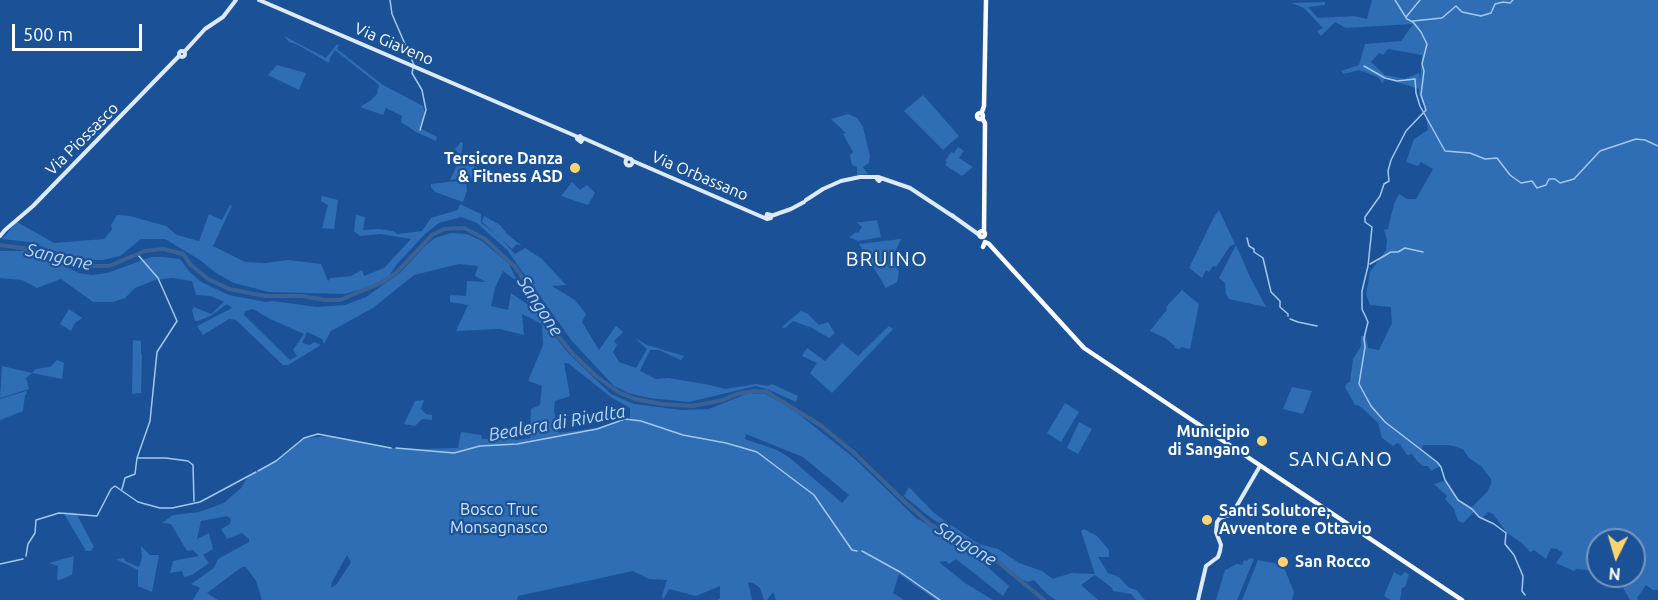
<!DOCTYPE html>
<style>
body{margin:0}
#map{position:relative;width:1658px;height:600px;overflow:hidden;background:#1b5297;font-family:Ubuntu,sans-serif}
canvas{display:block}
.north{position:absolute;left:1586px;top:528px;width:60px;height:60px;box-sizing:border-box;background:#1b5297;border:2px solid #7697c1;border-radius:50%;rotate:185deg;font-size:16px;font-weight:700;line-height:24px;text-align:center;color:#fff}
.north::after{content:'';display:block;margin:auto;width:21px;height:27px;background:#ffd46e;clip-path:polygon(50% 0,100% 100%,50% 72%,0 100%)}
.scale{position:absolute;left:12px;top:24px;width:130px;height:27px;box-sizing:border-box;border:3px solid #fff;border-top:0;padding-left:8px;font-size:18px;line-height:21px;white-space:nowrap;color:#fff;-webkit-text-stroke:4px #1b5297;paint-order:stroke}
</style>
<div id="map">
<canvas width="1658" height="600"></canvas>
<div class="north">N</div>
<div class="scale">500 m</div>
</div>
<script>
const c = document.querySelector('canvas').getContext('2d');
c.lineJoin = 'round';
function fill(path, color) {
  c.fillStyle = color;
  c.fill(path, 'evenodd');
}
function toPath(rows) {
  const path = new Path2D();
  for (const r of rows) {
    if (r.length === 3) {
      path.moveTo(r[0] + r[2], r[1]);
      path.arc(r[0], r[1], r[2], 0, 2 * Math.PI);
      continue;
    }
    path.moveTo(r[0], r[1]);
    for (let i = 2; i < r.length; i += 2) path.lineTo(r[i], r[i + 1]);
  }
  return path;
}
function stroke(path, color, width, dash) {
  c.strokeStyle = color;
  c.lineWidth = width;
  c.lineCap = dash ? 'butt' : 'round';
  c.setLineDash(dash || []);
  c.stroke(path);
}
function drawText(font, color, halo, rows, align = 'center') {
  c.font = font + ' Ubuntu,sans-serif';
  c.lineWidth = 4.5;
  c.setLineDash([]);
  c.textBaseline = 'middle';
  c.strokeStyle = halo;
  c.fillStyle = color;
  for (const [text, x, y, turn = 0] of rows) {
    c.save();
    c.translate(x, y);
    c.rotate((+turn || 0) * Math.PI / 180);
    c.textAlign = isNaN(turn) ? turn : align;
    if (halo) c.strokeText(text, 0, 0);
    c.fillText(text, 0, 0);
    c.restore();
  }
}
const green = toPath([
 [1372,0,1658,0,1658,590,1653,590,1646,585,1637,598,1638,600,1630,600,1621,584,1630,579,1629,576,1634,576,1634,540,1598,540,1598,565,1595,573,1587,570,1576,569,1574,571,1556,563,1563,553,1557,549,1551,548,1546,559,1534,550,1530,552,1522,543,1507,533,1493,514,1488,512,1481,519,1474,512,1463,523,1458,521,1454,509,1445,499,1447,496,1434,484,1444,481,1460,502,1471,508,1487,492,1491,484,1491,479,1481,466,1469,458,1463,449,1449,445,1423,445,1422,449,1440,464,1440,466,1431,471,1428,466,1423,466,1417,461,1412,454,1407,455,1400,444,1397,443,1393,446,1382,438,1378,423,1360,406,1355,405,1345,387,1346,384,1350,382,1353,359,1361,346,1361,336,1366,336,1368,348,1379,350,1392,323,1391,307,1370,305,1366,294,1370,272,1386,250,1387,240,1384,230,1388,229,1394,204,1399,194,1407,199,1416,199,1433,169,1421,162,1418,166,1406,162,1414,139,1428,130,1424,106,1419,95,1419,89,1384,78,1383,84,1378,77,1359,70,1344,74,1341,71,1359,65,1365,44,1401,41,1413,24,1346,28,1335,22,1321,36,1317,31,1323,28,1304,8,1291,3,1325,2,1325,5,1308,7,1318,18,1354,16,1367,19],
 [1388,49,1422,55,1420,82,1419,73,1405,79,1385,75,1371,62,1379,53,1383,55],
 [284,36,326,58,337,44,339,45,337,49,383,85,423,106,425,114,420,128,437,137,436,141,416,132,401,122,402,116,386,108,383,115,360,107,370,101,377,94,379,85,335,50,330,58,329,63,298,45,289,42],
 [277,65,306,73,299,90,268,75],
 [923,95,959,136,943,150,904,111],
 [848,114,857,118,863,127,870,156,869,163,863,167,868,174,857,175,857,167,852,165,850,155,853,152,843,134,846,133,831,119],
 [461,142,463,143,461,156,486,176,450,180,461,156,455,149],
 [958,147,964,151,959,158,973,167,962,176,945,165,947,162,945,161,951,152,954,153],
 [466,180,467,191,463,202,435,192,431,187,431,184],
 [572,182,580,190,587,185,595,193,588,205,561,196],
 [322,196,338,200,334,229,322,228,328,205,321,201],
 [460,204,481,214,481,223,498,236,515,254,525,248,542,259,566,285,552,286,575,300,586,314,582,322,599,350,616,326,623,332,614,341,617,345,613,352,619,362,636,368,647,349,635,338,647,345,684,356,681,360,659,350,650,350,640,371,656,379,668,378,705,384,725,389,756,384,768,386,772,384,798,396,796,402,772,391,756,386,689,402,649,398,628,393,614,386,572,341,507,250,477,223,461,217,439,223,425,234,397,264,389,276,372,286,345,294,269,292,234,283,216,273,200,260,165,239,141,239,120,256,103,260,86,260,71,257,29,242,2,239,17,222,54,243,104,239,112,230,111,225,117,215,130,216,166,226,177,235,199,241,209,214,222,220,230,205,232,206,213,246,245,262,265,263,288,260,321,264,328,281,331,278,351,276,362,270,364,276,384,268,411,239,381,234,360,236,354,231,356,215,365,217,363,230,379,229,393,231,398,234,422,231,431,218,458,210],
 [1219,210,1235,244,1230,246,1216,267,1213,266,1209,272,1206,270,1202,278,1189,268,1214,217],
 [484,216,500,225,507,234,522,246,517,244,512,249,482,222],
 [877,220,881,237,858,241,849,237,856,232,858,233,862,227,857,223,854,223],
 [451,233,467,234,482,241,509,264,517,281,503,271,495,288,491,306,508,310,511,293,530,306,522,290,524,288,549,329,569,354,611,394,634,404,682,410,709,409,749,393,765,394,773,398,792,409,854,458,916,518,964,546,1009,586,1003,596,956,559,949,564,946,561,939,562,965,583,993,600,936,600,899,574,893,593,904,600,776,600,773,592,767,600,764,600,760,588,753,583,748,582,752,600,717,600,720,598,720,586,696,596,669,589,663,600,662,596,667,580,649,579,633,571,518,596,517,600,262,600,256,581,246,567,242,567,207,593,218,600,193,600,200,588,191,584,214,568,218,559,249,542,249,539,242,533,227,539,221,529,230,524,231,519,227,516,201,521,197,539,209,533,213,549,203,555,209,563,192,575,184,577,182,571,170,573,173,561,199,556,193,550,187,551,171,524,162,523,173,515,199,512,224,503,241,488,247,478,277,460,304,438,332,436,391,448,423,449,458,448,461,432,481,435,482,439,493,439,498,435,517,440,530,438,531,409,540,405,542,386,528,381,543,345,542,324,522,314,524,335,500,329,456,331,468,305,450,302,450,295,466,296,467,281,486,282,475,276,478,266,459,264,414,275,373,308,331,331,324,344,322,339,307,332,302,343,310,345,314,342,321,345,288,365,283,365,236,320,229,319,203,335,197,326,232,308,227,304,212,315,198,321,195,321,192,310,194,307,211,314,224,302,211,296,196,295,192,281,172,278,155,280,135,288,125,298,113,302,93,302,61,279,37,288,22,280,0,278,0,251,30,251,48,255,55,261,79,273,92,275,107,273,151,257,163,257,180,259,189,271,201,282,229,295,266,302,272,301,317,307,345,305,366,297,400,273,426,245,435,238],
 [253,309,270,319,304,334,293,350,297,356,290,360,244,315,245,311],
 [564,363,568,363,612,398,630,408,630,419,596,428,559,433,554,411,555,401,570,396],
 [746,434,803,457,849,495,842,503,790,458,777,450,745,439],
 [347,555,351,562,337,584,331,588,332,582],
 [901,239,895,252,896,267,899,272,897,282,886,288,859,244],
 [1236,245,1250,277,1266,307,1229,299,1226,294,1225,283,1219,278],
 [1182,290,1199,304,1190,349,1181,347,1180,349,1174,348,1175,346,1165,338,1150,331,1165,312,1167,311,1166,307],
 [69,309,82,318,75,323,71,331,60,324],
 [801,311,808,314,819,325,828,322,835,333,829,338,812,328,793,321,785,328,782,327],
 [889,326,893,329,832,393,810,373,817,363,802,356,807,348,825,361,842,343,858,356],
 [133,340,141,341,141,354,142,354,141,393,132,394],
 [57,360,64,363,62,379,32,373,26,378,29,389,0,398,2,366,32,373,36,369,50,367],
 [1292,387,1312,391,1303,414,1283,409],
 [26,391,27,394,25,395,23,411,0,420,0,399],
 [424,400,421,409,426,414,432,415,432,420,422,419,415,426,404,424,415,401],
 [1065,403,1079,412,1061,442,1047,433],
 [1079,422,1092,429,1078,454,1067,448],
 [909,487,934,513,967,536,979,544,998,549,1019,563,1042,571,1053,579,1071,573,1095,574,1081,531,1084,529,1097,536,1109,550,1109,557,1098,557,1108,573,1119,577,1128,587,1136,590,1145,600,1136,600,1131,594,1113,591,1112,588,1095,575,1081,585,1098,600,1056,600,1047,594,1034,580,1028,582,1010,575,997,563,990,552,977,547,931,518,904,496],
 [63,512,76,513,94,547,91,551,86,551],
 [141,546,150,555,159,555,152,592,138,586,138,570,116,559,124,558,125,561,139,567,142,557],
 [74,556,72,575,57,581,58,566,49,563],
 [1249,558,1254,559,1237,600,1216,600,1225,570,1237,564,1242,565,1244,560,1247,561],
 [1258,560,1278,564,1285,570,1294,592,1292,600,1242,600],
 [1394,572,1401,576,1405,572,1409,575,1405,587,1402,588,1400,600,1391,600,1384,596]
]);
const stream = toPath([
 [390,0,392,14,414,65],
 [1395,0,1407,19,1413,22,1421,32,1427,44,1422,64,1424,71,1421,95,1426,110,1406,131,1391,160,1388,171,1389,181,1384,184,1380,196,1365,217,1365,222,1372,227,1368,266,1362,291,1362,309,1368,322,1364,338,1365,347,1359,384,1371,406,1385,422,1437,462,1441,467,1445,480,1458,500,1472,509,1479,517,1494,524,1506,533,1505,544,1514,555,1523,576,1522,591,1525,595],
 [1406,17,1420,0],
 [1413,21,1442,18,1456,6,1462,12,1481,16,1491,13,1495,4,1503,2,1510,3,1513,0],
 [1364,66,1385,78,1397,81,1415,79,1416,93,1420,106,1445,151,1470,153,1485,159,1497,158,1510,175,1521,183,1532,181,1537,188,1546,185,1549,179,1555,179,1560,183,1574,179,1600,151,1636,139,1645,140,1658,146],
 [413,68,412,73,422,90,426,110,420,130],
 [1247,238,1249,246,1254,249,1254,252,1263,258,1271,292,1280,301,1280,307,1288,314,1288,316],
 [1370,264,1391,252,1398,252,1405,248,1423,252],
 [1290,319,1298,322,1317,326],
 [396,448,454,453,480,446,517,444,597,429,625,419,641,421,683,435,726,443,757,452,814,495,852,550,857,551],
 [137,458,166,458,188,461,193,465,194,501],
 [258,471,276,461,304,438,318,434,391,448],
 [122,489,125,478,135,474,137,458,150,421,157,352,177,321,158,278,138,255],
 [862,551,900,572,940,600],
 [26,556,28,544,35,533,36,520,59,513,97,516,111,489,115,486,138,502,160,508,172,508,200,502,256,472],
 [0,564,23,559]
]);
const river = toPath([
 [0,245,49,252,87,266,109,266,145,251,163,249,183,254,191,265,208,279,229,289,265,296,303,296,324,300,340,300,381,283,396,273,432,235,444,229,464,228,485,239,515,267,527,284,554,331,573,354,596,376,618,392,635,399,662,404,693,406,723,400,737,394,754,391,767,392,820,425,852,451,906,503,930,524,992,557,1044,600]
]);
const secondary = toPath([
 [259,0,578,137],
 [182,54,3],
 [184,52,205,29,223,17,236,0],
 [580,136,583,139,581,142,577,139,580,136],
 [583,138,628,158],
 [629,162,3.5],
 [633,161,767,219,771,218,771,215,767,214,766,218],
 [879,177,881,179,879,181,877,179,879,177],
 [881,178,910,188,957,219,952,215],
 [806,200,823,189,841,181,860,177,878,177],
 [771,216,791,209,804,202],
 [957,219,978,234],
 [0,236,5,230,33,206,179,56],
 [1198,600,1206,566,1218,557,1220,551,1221,545,1216,532,1217,522,1220,518,1232,514,1260,466]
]);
const primary = toPath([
 [982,112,984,106,986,0],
 [980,116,3],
 [982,118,985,123,984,232],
 [982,234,3],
 [989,244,1084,348,1462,600],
 [983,247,985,242,989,244]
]);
const markers = [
 [575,168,6,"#ffd46e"],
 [1262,441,6,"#ffd46e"],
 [1207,520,6,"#ffd46e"],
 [1283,562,6,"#ffd46e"]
];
const streetNames = [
 ["Via Giaveno",394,44,23],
 ["Via Piossasco",82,139,-45],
 ["Via Orbassano",700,176,23]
];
const poiNames = [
 ["Tersicore Danza",563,159],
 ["& Fitness ASD",563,177],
 ["Municipio",1250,432],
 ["di Sangano",1250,450],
 ["Santi Solutore,",1219,511,"left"],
 ["Avventore e Ottavio",1219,529,"left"],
 ["San Rocco",1295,562,"left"]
];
const parkNames = [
 ["Bosco Truc",499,510],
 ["Monsagnasco",499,528]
];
const waterNames = [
 ["Sangone",59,257,13],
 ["Sangone",540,306,57],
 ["Bealera di Rivalta",557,423,-10],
 ["Sangone",966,544,31]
];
const quarterNames = [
 ["BRUINO",887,259],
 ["SANGANO",1341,459]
];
fill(green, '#2f6db4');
stroke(stream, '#a2c8f2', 1.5);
stroke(river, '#3b6294', 4);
stroke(secondary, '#ddeafb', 4);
stroke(primary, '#f8fbff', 4.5);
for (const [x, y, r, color] of markers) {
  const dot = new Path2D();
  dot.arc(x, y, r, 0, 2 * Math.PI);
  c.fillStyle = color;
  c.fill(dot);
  stroke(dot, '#1b5297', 2);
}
drawText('16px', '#fff', '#1b5297', streetNames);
drawText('bold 16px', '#fff', '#1b5297', poiNames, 'right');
drawText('16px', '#d6e7fb', '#1b5297', parkNames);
drawText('italic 18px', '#bcd7f6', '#1b5297', waterNames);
c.letterSpacing = '1.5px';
drawText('20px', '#fff', '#1b5297', quarterNames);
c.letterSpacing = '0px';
</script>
